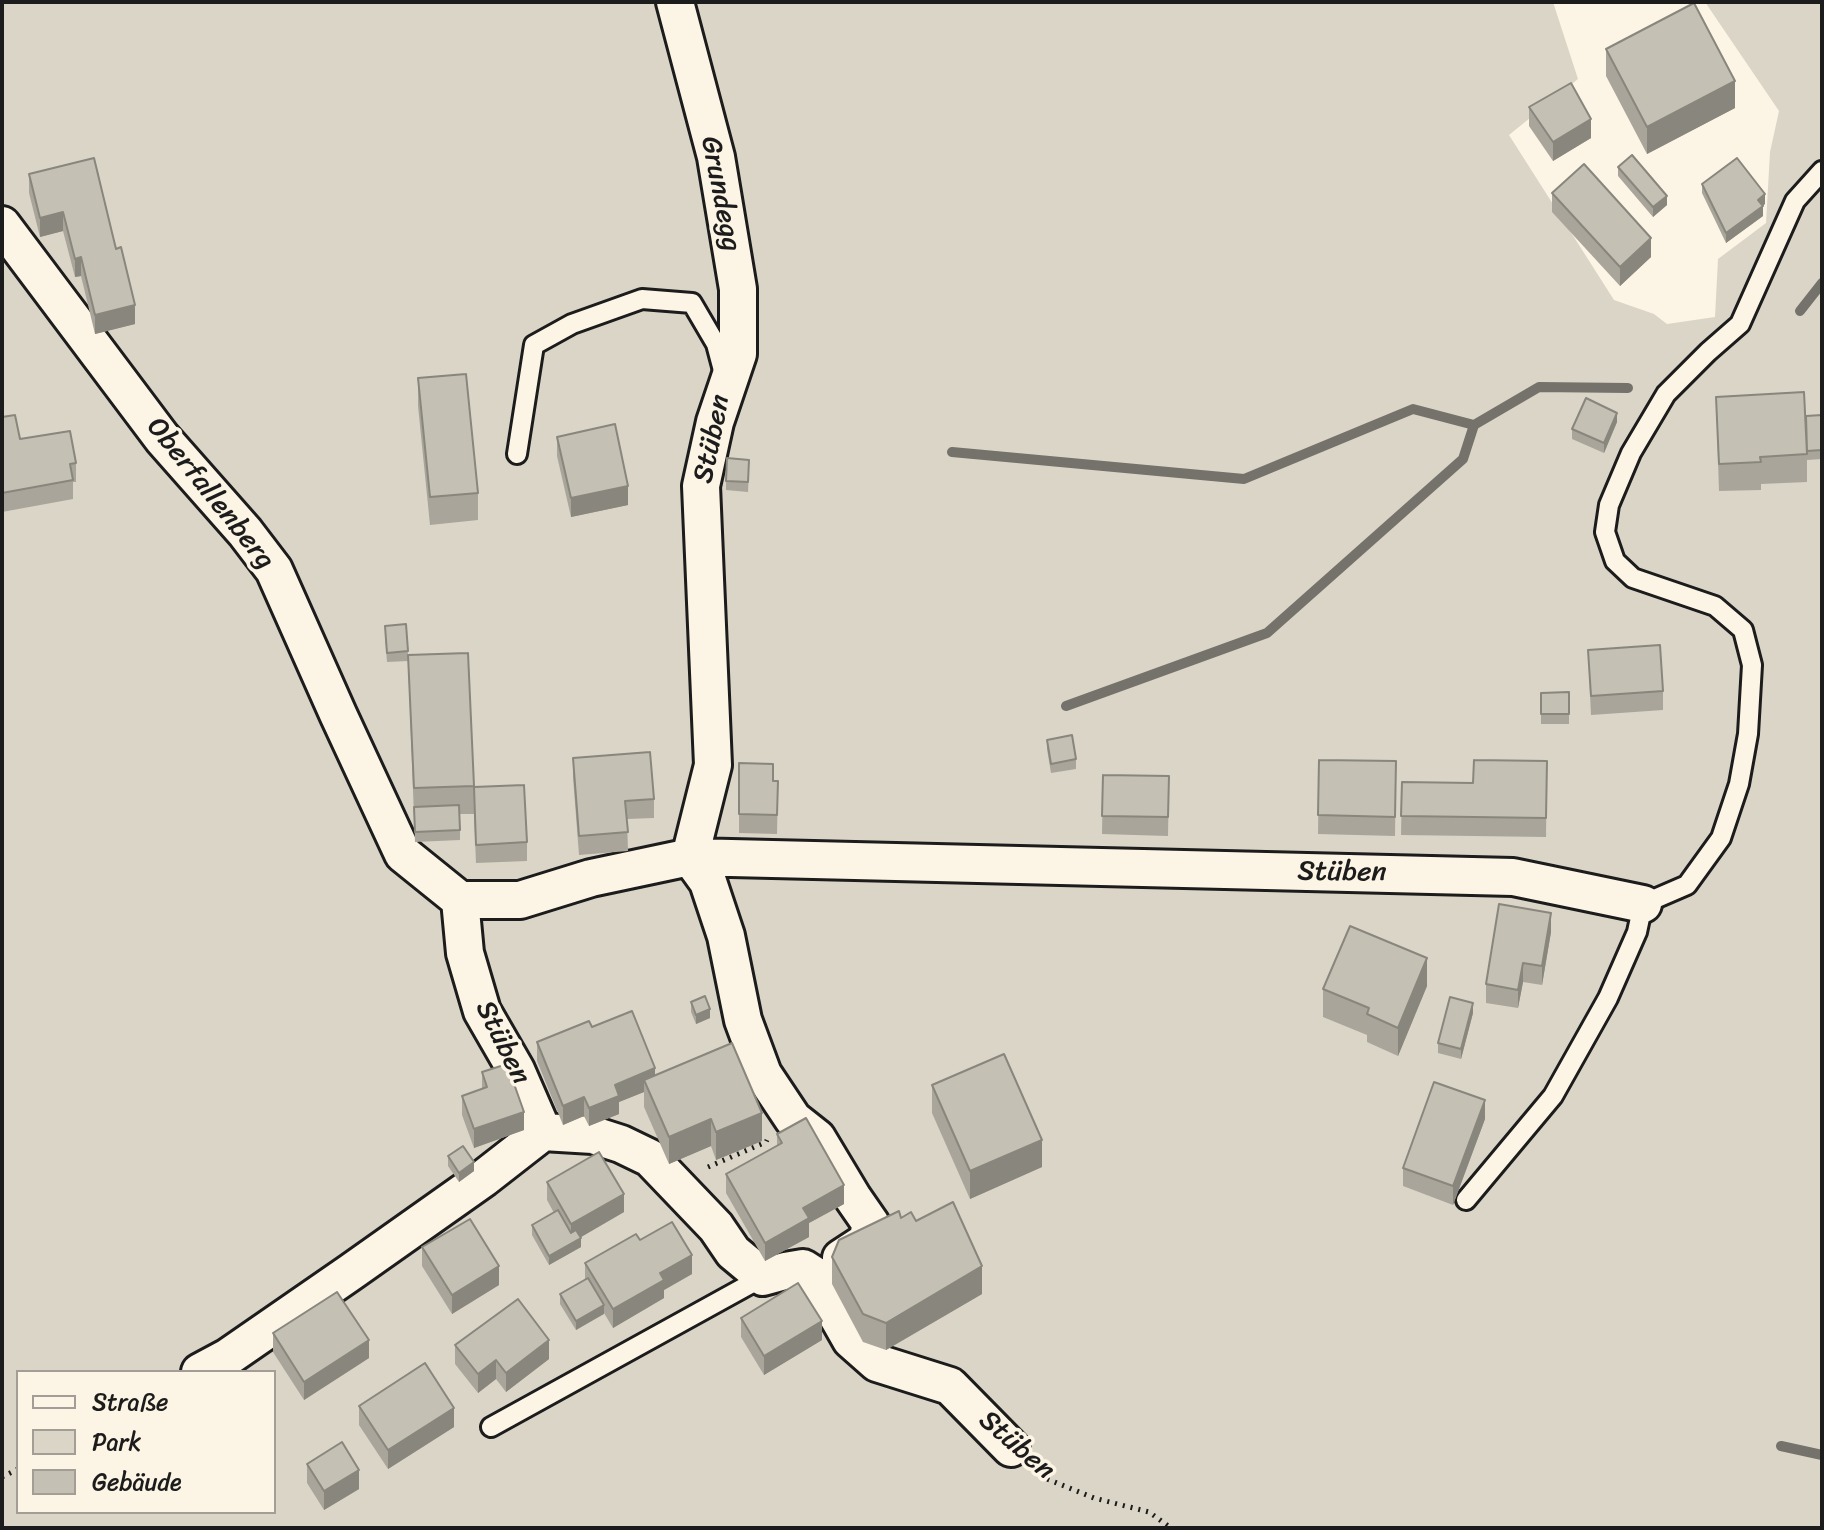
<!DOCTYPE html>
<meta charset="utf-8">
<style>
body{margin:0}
#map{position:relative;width:1824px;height:1530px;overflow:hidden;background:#fcf5e5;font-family:Sriracha,sans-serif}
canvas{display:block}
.frame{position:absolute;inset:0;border:4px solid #1c1c1c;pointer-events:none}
.legend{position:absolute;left:16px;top:1370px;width:260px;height:144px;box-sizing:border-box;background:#fcf5e5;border:2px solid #a29e95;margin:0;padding:10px 14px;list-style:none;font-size:24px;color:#1c1c1c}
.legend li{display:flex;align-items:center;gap:16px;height:40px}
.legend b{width:40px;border:2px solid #a29e95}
</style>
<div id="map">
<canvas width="1824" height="1530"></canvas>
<div class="frame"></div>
<ul class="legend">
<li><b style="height:10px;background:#fcf5e5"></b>Straße</li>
<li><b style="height:22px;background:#dbd5c8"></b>Park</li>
<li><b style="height:22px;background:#c4c0b3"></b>Gebäude</li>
</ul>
</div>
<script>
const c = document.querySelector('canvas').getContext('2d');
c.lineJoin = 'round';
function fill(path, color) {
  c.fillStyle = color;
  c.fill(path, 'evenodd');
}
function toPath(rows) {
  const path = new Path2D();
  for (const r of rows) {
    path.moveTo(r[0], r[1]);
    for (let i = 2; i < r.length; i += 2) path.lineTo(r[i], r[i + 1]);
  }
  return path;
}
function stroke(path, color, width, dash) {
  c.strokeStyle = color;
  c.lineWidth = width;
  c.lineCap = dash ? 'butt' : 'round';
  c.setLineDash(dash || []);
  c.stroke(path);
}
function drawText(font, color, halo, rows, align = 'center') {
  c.font = font + ' Sriracha,sans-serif';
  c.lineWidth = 7;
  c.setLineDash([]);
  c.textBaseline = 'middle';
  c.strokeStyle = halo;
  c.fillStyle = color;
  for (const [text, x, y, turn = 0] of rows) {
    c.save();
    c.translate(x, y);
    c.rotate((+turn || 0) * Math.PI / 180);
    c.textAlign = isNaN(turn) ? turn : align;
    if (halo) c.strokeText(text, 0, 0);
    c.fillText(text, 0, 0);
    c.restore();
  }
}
const green = toPath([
 [2,2,1553,2,1578,79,1509,135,1614,300,1654,314,1667,324,1715,317,1718,259,1766,223,1770,152,1779,111,1705,2,1822,2,1822,1528,2,1528],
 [18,1372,274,1372,274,1512,18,1512]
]);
const stream = toPath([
 [1800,311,1822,283],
 [952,452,1244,479,1413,409,1474,425],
 [1066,706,1267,633,1463,459,1474,425,1539,387,1628,388],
 [1781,1446,1822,1455]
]);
const path = toPath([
 [708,1167,766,1142,767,1140],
 [1035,1469,1047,1479,1094,1498,1149,1512,1171,1528],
 [2,1477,18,1469]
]);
const service = toPath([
 [517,454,534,345,572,324,642,299,692,303,716,344,725,378],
 [1466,1200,1553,1096,1608,998,1637,932,1643,904,1687,885,1721,838,1739,784,1748,734,1752,665,1743,630,1715,606,1633,578,1615,561,1605,532,1609,505,1631,453,1666,394,1708,352,1740,324,1795,201,1822,171],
 [491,1427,763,1277]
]);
const minor = toPath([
 [675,2,716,157,738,289,738,354,715,422,701,486,713,765,690,857],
 [2,225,162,438,245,532,274,570,338,714,403,854,460,900],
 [690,857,708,882,726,936,743,1020,763,1074,793,1119,817,1138,853,1198,871,1224,867,1241,841,1258],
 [460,900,520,900,591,878,690,857,1513,877,1643,904],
 [460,900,465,953,482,1011,516,1070,543,1132],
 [200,1372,228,1357,351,1272,484,1178,543,1132,593,1135,621,1144,650,1158,716,1227,733,1252,763,1277,785,1271,803,1268,814,1275,851,1340,877,1363,950,1386,1011,1448]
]);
const wall = toPath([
 [1606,49,1735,108,1647,154,1606,76],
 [1529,107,1591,138,1553,161,1529,126],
 [94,158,135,324,95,334,81,276,75,277,63,231,40,237,29,193,29,174],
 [1618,167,1667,205,1653,217,1618,176],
 [1702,184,1765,204,1762,206,1763,216,1726,243,1702,193],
 [1552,193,1651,257,1620,286,1552,212],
 [418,378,478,493,478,520,430,525,418,406],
 [1716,397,1806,416,1822,421,1822,459,1807,460,1807,482,1761,484,1761,490,1719,491],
 [2,417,20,439,76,463,76,482,73,482,73,499,2,512],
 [1617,422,1604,453,1572,439,1572,429],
 [557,437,628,505,571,517,557,456],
 [749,469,748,492,726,490,726,481],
 [406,624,408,655,474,787,527,842,527,861,476,863,474,814,460,814,460,840,415,842,408,661,387,662,385,635,385,626],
 [1588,650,1663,691,1663,710,1591,715],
 [1569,692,1569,724,1541,724,1541,693],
 [1047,740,1076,759,1076,769,1051,773,1047,749],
 [573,758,654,799,654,818,627,819,628,851,579,855,573,777],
 [1319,760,1396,761,1395,836,1318,834],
 [1547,761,1546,837,1401,835,1402,782,1473,783],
 [739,763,773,781,778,781,777,834,739,833],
 [1103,775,1169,776,1168,836,1102,834],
 [1551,932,1542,985,1523,982,1518,1008,1486,1003,1486,984],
 [1427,986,1398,1056,1367,1042,1367,1035,1323,1017,1323,989],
 [691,1002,710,1018,696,1024,691,1012],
 [1473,1013,1461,1059,1438,1053,1438,1043],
 [592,1027,655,1075,762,1141,716,1160,711,1146,669,1164,644,1107,644,1092,619,1102,619,1114,589,1126,584,1116,563,1125,537,1061,537,1042],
 [482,1072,524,1130,474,1148,462,1115,462,1096,482,1089],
 [932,1085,1042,1167,970,1199,932,1113],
 [1485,1119,1453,1205,1403,1186,1403,1168],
 [777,1134,844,1204,809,1223,809,1237,765,1261,726,1193,726,1174,777,1146],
 [448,1156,474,1171,459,1182,448,1166],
 [547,1182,624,1212,580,1237,581,1247,549,1265,532,1235,532,1225,554,1213,547,1200],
 [901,1218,916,1221,982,1294,886,1350,863,1342,832,1284,832,1257],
 [640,1240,692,1274,664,1290,664,1298,613,1328,604,1313,576,1330,560,1304,560,1294,585,1280,585,1263],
 [422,1247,499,1285,452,1314,422,1266],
 [741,1318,822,1340,764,1375,741,1337],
 [273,1333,369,1358,304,1400,273,1352],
 [455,1345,549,1359,506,1392,496,1379,478,1393,455,1364],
 [359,1406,454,1427,388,1469,359,1425],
 [307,1464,359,1489,324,1510,307,1483]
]);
const shadedWall = toPath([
 [1735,81,1735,108,1647,154,1647,127],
 [1591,119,1591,138,1553,161,1553,142],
 [1765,194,1765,204,1758,209,1758,200],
 [1667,196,1667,205,1653,217,1653,207],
 [1763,206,1763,216,1726,243,1726,233],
 [63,212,63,231,40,237,40,218],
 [1651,238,1651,257,1620,286,1620,267],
 [81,257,81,276,75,277,75,259],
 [135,305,135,324,95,334,95,315],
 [1617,413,1617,422,1604,453,1604,443],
 [628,486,628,505,571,517,571,498],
 [1551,913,1551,932,1542,985,1542,966],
 [1427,958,1427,986,1398,1056,1398,1028],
 [1523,963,1523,982,1518,1008,1518,990],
 [1473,1003,1473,1013,1461,1059,1461,1049],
 [710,1009,710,1018,696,1024,696,1015],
 [655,1068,655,1087,644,1080,644,1092,619,1102,619,1114,589,1126,589,1108,615,1085],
 [584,1097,584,1116,563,1125,563,1106],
 [1485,1100,1485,1119,1453,1205,1453,1186],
 [524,1112,524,1130,474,1148,474,1129],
 [762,1113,762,1141,716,1160,716,1132],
 [711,1119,711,1146,669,1164,669,1137],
 [1042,1140,1042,1167,970,1199,970,1171],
 [474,1162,474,1171,459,1182,459,1173],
 [844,1185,844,1204,809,1223,809,1237,765,1261,765,1243,803,1208],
 [624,1194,624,1212,571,1243,571,1224],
 [581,1238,581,1247,549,1265,549,1256],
 [692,1255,692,1274,664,1290,664,1298,613,1328,613,1309,660,1273],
 [499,1266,499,1285,452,1314,452,1295],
 [982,1266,982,1294,886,1350,886,1323],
 [604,1305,604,1314,576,1330,576,1321],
 [822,1321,822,1340,764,1375,764,1356],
 [369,1340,369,1358,304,1400,304,1382],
 [549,1340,549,1359,506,1392,506,1373],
 [496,1360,496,1379,478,1393,478,1374],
 [454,1408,454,1427,388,1469,388,1450],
 [359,1470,359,1489,324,1510,324,1491]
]);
const building = toPath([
 [1694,3,1735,81,1647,127,1606,49,1694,3],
 [1571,83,1591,119,1553,142,1529,107,1571,83],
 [1632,155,1667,196,1653,207,1618,167,1632,155],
 [94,158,116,249,121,247,135,305,95,315,81,257,75,259,63,212,40,218,29,174,94,158],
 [1737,158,1765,194,1758,200,1763,206,1726,233,1702,184,1737,158],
 [1584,164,1651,238,1620,267,1552,193,1584,164],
 [466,374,478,493,430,497,418,378,466,374],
 [1804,392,1807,454,1760,457,1761,462,1719,464,1716,397,1804,392],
 [1586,398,1617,413,1604,443,1572,429,1586,398],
 [15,415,20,439,70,431,76,463,70,464,73,480,2,493,2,417,15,415],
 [1822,415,1822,450,1807,451,1806,416,1822,415],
 [615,424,628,486,571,498,557,437,615,424],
 [727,458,749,460,748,482,726,481,727,458],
 [406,624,408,651,387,653,385,626,406,624],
 [1660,645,1663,691,1591,696,1588,650,1660,645],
 [468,653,474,786,414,788,408,655,468,653],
 [1569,692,1569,714,1541,714,1541,693,1569,692],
 [1072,735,1076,759,1051,764,1047,740,1072,735],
 [650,752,654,799,625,801,628,832,579,836,573,758,650,752],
 [1319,760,1396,761,1395,817,1318,815,1319,760],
 [1474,760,1547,761,1546,818,1401,816,1402,782,1473,783,1474,760],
 [739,763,773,764,773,781,778,781,777,815,739,814,739,763],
 [1103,775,1169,776,1168,817,1102,816,1103,775],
 [524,785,527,842,476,845,474,787,524,785],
 [459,805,460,830,415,832,414,807,459,805],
 [1499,904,1551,913,1542,966,1523,963,1518,990,1486,984,1499,904],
 [1350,926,1427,958,1398,1028,1367,1014,1369,1008,1323,989,1350,926],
 [705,996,710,1009,696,1015,691,1002,705,996],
 [1450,997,1473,1003,1461,1049,1438,1043,1450,997],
 [632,1011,655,1068,615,1085,619,1096,589,1108,584,1097,563,1106,537,1042,589,1021,592,1027,632,1011],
 [732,1043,762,1113,716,1132,711,1119,669,1137,644,1080,732,1043],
 [1004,1054,1042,1140,970,1171,932,1085,1004,1054],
 [507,1064,524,1112,474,1129,462,1096,487,1087,482,1072,507,1064],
 [1434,1082,1485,1100,1453,1186,1403,1168,1434,1082],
 [806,1118,844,1185,803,1208,809,1218,765,1243,726,1174,782,1143,777,1134,806,1118],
 [463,1146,474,1162,459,1173,448,1156,463,1146],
 [599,1152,624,1194,571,1224,547,1182,599,1152],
 [953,1202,982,1266,886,1323,863,1314,832,1257,839,1240,899,1211,901,1218,911,1212,916,1221,953,1202],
 [558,1210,571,1233,576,1230,581,1238,549,1256,532,1225,558,1210],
 [470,1219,499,1266,452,1295,422,1247,470,1219],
 [672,1222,692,1255,660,1273,664,1280,613,1309,585,1263,636,1234,640,1240,672,1222],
 [588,1278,604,1305,576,1321,560,1294,588,1278],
 [798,1283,822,1321,764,1356,741,1318,798,1283],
 [337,1292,369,1340,304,1382,273,1333,337,1292],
 [518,1299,549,1340,506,1373,496,1360,478,1374,455,1345,518,1299],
 [425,1363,454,1408,388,1450,359,1406,425,1363],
 [342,1442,359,1470,324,1491,307,1464,342,1442]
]);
const streetNames = [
 ["Grundegg",720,194,79],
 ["Stüben",713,439,-78],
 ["Oberfallenberg",210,494,51],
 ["Stüben",1342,873,1],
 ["Stüben",502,1043,64],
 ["Stüben",1016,1446,41]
];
fill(green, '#dbd5c8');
stroke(stream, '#75726c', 10);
stroke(service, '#1c1c1c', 24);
stroke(minor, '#1c1c1c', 42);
stroke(path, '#1c1c1c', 5, [2, 6]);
stroke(service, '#fcf5e5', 18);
stroke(minor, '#fcf5e5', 36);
fill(wall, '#a9a59a');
fill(shadedWall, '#89867d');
fill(building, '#c4c0b3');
stroke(building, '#89867d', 2);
drawText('28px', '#1c1c1c', '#fcf5e5', streetNames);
</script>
